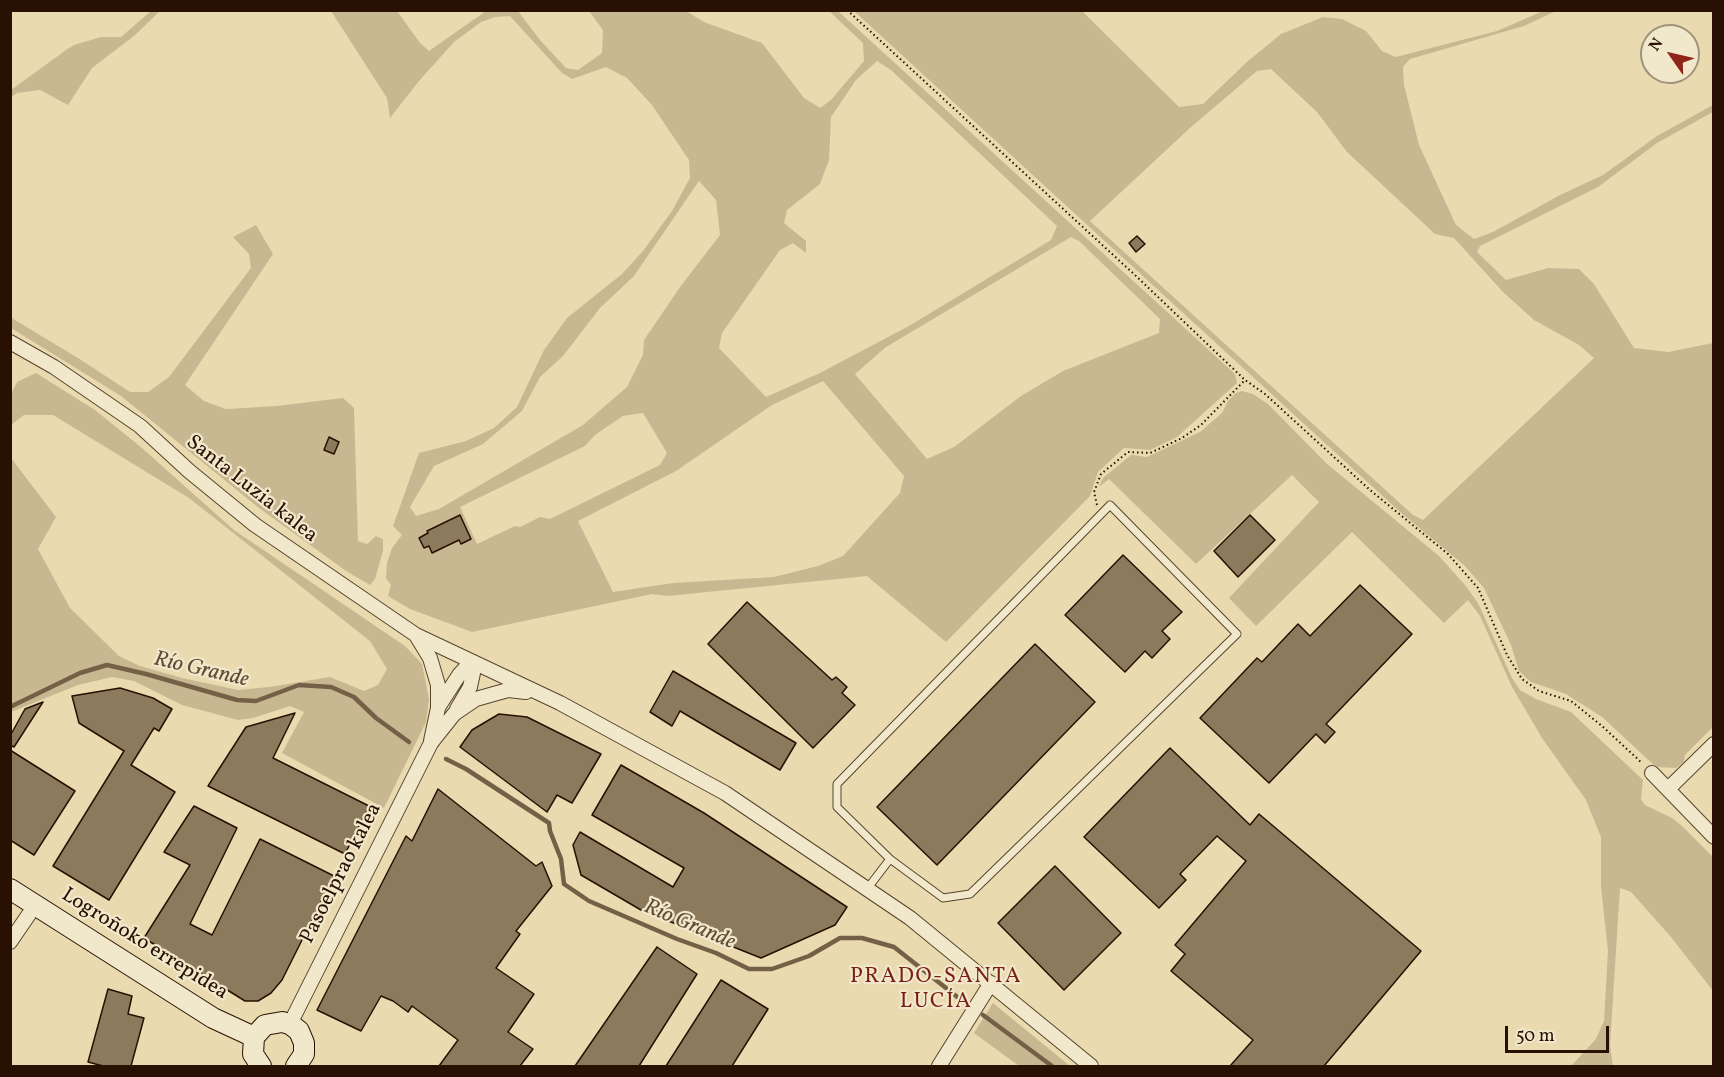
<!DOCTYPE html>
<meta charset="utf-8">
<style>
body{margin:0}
#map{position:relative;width:1724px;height:1077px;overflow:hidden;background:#e9dbaf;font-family:Vollkorn,serif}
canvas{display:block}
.frame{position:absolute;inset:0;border:12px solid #281002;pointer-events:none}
.north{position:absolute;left:1640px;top:24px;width:60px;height:60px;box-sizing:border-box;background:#f1e8cb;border:2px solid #a1927b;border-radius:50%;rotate:304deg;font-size:16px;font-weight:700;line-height:24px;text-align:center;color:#281002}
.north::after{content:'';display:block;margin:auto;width:21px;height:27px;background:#8f2418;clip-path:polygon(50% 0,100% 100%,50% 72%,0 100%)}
.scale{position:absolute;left:1505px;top:1026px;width:104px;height:27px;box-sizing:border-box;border:3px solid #281002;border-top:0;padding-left:8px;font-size:18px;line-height:21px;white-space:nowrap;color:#281002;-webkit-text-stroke:4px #f1e8cb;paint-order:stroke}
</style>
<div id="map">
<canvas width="1724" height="1077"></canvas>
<div class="frame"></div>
<div class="north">N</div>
<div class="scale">50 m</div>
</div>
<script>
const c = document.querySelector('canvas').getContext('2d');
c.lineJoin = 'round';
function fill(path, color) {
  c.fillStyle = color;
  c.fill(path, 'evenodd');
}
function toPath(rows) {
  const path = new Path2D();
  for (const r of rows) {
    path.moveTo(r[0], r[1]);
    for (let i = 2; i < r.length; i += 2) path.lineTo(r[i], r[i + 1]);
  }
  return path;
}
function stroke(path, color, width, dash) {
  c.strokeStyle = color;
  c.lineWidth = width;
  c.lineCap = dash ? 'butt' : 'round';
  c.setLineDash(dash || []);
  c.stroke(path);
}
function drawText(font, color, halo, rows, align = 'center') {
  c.font = font + ' Vollkorn,serif';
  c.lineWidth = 4.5;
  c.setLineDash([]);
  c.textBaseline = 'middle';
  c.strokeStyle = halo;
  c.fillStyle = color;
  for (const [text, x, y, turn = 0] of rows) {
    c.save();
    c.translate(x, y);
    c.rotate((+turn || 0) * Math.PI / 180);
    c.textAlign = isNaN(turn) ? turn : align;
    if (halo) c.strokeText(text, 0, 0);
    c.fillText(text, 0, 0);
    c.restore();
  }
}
const green = toPath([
 [151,11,160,11,134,36,92,68,68,105,40,90,17,93,11,97,11,90,66,50,74,45,101,37,121,37],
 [331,11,397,11,420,43,429,51,486,11,518,11,540,40,566,68,578,70,602,53,603,30,589,11,686,11,704,22,762,43,804,98,820,108,831,100,864,61,863,43,829,11,838,11,1235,374,1237,383,1177,437,1150,450,1124,448,1098,472,1090,496,946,642,867,576,667,596,652,594,472,632,410,609,388,596,391,585,386,578,387,563,392,548,402,535,393,526,419,453,466,441,494,428,517,407,544,350,567,318,622,274,643,251,672,211,690,178,689,160,652,105,627,78,606,67,572,79,562,73,510,16,495,17,481,22,454,42,419,81,390,118,387,98],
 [877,61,891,70,1057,226,1051,240,909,326,820,373,766,397,719,348,722,333,780,250,793,243,806,253,806,241,784,223,787,210,820,184,829,160,831,117,856,80],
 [699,181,716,200,720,235,680,287,644,340,643,355,627,387,583,425,439,509,416,516,410,507,434,466,483,444,522,411,540,377,563,356,600,308,634,276],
 [1071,237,1079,241,1160,319,1159,333,1063,371,1021,396,954,447,927,459,855,374,886,347],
 [823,381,904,476,900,493,843,556,818,566,774,577,673,583,613,592,578,521,676,471,772,405],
 [643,413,667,453,660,465,550,519,540,517,520,527,515,526,477,544,460,507,585,446,595,435,623,416],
 [854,11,1082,11,1179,107,1203,104,1248,61,1281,34,1323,17,1342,19,1366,31,1382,51,1396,57,1497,31,1543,11,1556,11,1524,26,1410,59,1403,67,1404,85,1419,145,1456,225,1474,239,1493,232,1560,195,1603,175,1657,136,1713,105,1713,112,1657,143,1598,187,1480,246,1477,252,1506,280,1548,268,1579,269,1594,284,1634,348,1668,352,1713,343,1713,727,1685,755,1684,762,1676,768,1656,767,1602,717,1566,694,1531,682,1519,671,1511,645,1484,588,1465,566,1399,511],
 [1271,69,1317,112,1347,152,1435,234,1454,238,1503,292,1534,320,1579,345,1594,358,1423,520,1413,515,1090,221,1191,127,1257,71],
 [256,225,273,254,185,385,204,401,226,409,277,406,343,398,354,408,358,541,367,544,376,536,383,539,383,551,375,579,370,585,346,571,259,508,121,396,11,328,10,317,78,358,130,392,148,392,169,377,251,268,249,254,233,237],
 [36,373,95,410,142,448,234,530,405,646,422,664,429,699,426,722,384,808,282,753,304,712,290,706,253,718,238,720,182,705,134,681,112,677,78,685,11,712,11,458,56,517,38,549,70,608,119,656,140,666,182,678,238,690,269,687,330,677,364,691,378,685,387,669,370,641,189,498,53,415,24,415,11,425,11,394,17,382],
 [1242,391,1253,394,1268,404,1326,463,1439,556,1465,585,1478,603,1512,678,1520,690,1536,699,1571,712,1643,780,1641,799,1645,805,1672,818,1682,826,1713,857,1713,991,1671,937,1631,892,1620,888,1610,1046,1613,1066,1571,1066,1596,1039,1604,1021,1608,951,1601,887,1601,837,1586,800,1542,738,1512,687,1480,616,1468,600,1444,623,1352,532,1256,626,1229,598,1319,502,1292,475,1196,564,1109,479,1099,487,1103,478,1131,455,1147,457,1200,432,1222,413,1228,401,1236,393],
 [993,1003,1070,1066,1019,1066,974,1033]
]);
const stream = toPath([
 [10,707,80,673,107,665,146,674,237,700,256,701,299,685,331,687,354,697,376,718,409,742],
 [446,759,466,769,549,823,550,831,561,859,564,884,589,901,677,939,716,953,749,969,772,969,809,956,840,938,862,938,894,947,965,1003],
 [983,1015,1052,1066]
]);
const building = toPath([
 [1137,236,1145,244,1136,252,1129,243,1137,236],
 [329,437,339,442,334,454,324,450,329,437],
 [460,515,471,539,461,544,459,540,432,553,429,546,424,548,419,538,428,533,427,531,460,515],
 [1250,515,1275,540,1238,577,1214,551,1250,515],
 [1123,555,1182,612,1162,631,1170,639,1152,658,1145,651,1125,672,1065,615,1123,555],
 [1360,585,1412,634,1326,724,1335,732,1325,743,1316,734,1269,783,1200,718,1257,658,1262,662,1298,624,1310,636,1360,585],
 [747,602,832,680,836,677,847,687,842,693,855,705,813,748,708,644,747,602],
 [1035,644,1095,702,937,865,877,807,1035,644],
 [673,671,796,743,780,770,680,711,672,726,650,712,673,671],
 [120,688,153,698,172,709,159,731,154,728,131,765,175,792,109,900,53,866,124,751,79,723,72,696,120,688],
 [43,702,14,747,10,745,10,736,25,709,43,702],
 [295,713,273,758,369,806,345,854,208,786,246,727,295,713],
 [499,714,527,717,601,754,572,803,557,795,547,812,460,747,472,730,499,714],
 [1170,748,1250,825,1259,814,1421,951,1324,1066,1230,1066,1253,1040,1171,971,1185,954,1175,945,1246,861,1217,836,1180,874,1186,880,1159,908,1084,837,1170,748],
 [10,750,75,791,34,855,10,840,10,750],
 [621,765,704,813,847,907,835,925,761,958,641,910,581,875,573,845,580,832,673,887,684,868,592,815,621,765],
 [438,789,536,866,542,862,552,886,516,931,520,934,496,968,534,994,508,1032,533,1049,520,1066,439,1066,458,1040,412,1006,408,1012,393,1001,381,996,361,1031,317,1010,406,836,412,841,438,789],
 [194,806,237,828,190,924,212,935,260,839,334,876,282,980,271,993,258,1001,245,1001,144,938,190,865,164,852,194,806],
 [1055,866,1121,933,1064,990,998,923,1055,866],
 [657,947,697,974,639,1066,575,1066,657,947],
 [721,980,768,1009,732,1066,666,1066,721,980],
 [108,989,132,996,128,1014,144,1018,131,1066,103,1066,88,1062,108,989]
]);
const path = toPath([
 [847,10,1136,276,1245,380,1265,394,1370,490,1448,554,1478,588,1507,655,1522,679,1539,691,1571,701,1602,726,1642,763],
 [1097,505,1094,492,1101,474,1128,452,1150,453,1182,438,1201,425,1245,380]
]);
const service = toPath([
 [867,889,890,859,837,807,837,784,1110,505,1237,634,970,894,943,898,890,859]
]);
const minor = toPath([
 [10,342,54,367,140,426,189,471,255,525,416,635,560,703,725,793,910,918,1091,1066],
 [416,635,430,658,438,685,438,708,431,741],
 [439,706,459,675,471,662],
 [457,709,470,687,473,673,471,662],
 [1652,773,1714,837],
 [1668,789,1714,744],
 [10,942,36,904],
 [290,1024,431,743,454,714,476,699,508,690,526,692],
 [939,1066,991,983]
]);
const secondary = toPath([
 [10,889,213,1018,254,1037],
 [261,1066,253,1054,254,1037,265,1025,282,1022,290,1024,299,1031,304,1043,304,1054,296,1066]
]);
const streetNames = [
 ["Santa Luzia kalea",251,490,38],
 ["Pasoelprao kalea",342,874,-63],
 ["Logroñoko errepidea",144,945,32]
];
const waterNames = [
 ["Río Grande",201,671,13],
 ["Río Grande",689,926,23]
];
const neighbourhoodNames = [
 ["PRADO-SANTA",936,978],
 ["LUCÍA",936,1003]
];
fill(green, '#c8b892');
stroke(stream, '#746046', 4.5);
fill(building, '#8c7a5c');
stroke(building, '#281002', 1.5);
stroke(service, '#58432d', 9);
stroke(minor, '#58432d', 16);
stroke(secondary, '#281002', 22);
stroke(path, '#281002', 2, [1.5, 3]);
stroke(service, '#f1e8cb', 7);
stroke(minor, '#f1e8cb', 14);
stroke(secondary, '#f1e8cb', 20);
drawText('21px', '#281002', '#f1e8cb', streetNames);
drawText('italic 22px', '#614c35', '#f1e8cb', waterNames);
c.letterSpacing = '1.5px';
drawText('22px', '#7a1f14', '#f1e8cb', neighbourhoodNames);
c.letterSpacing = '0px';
</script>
